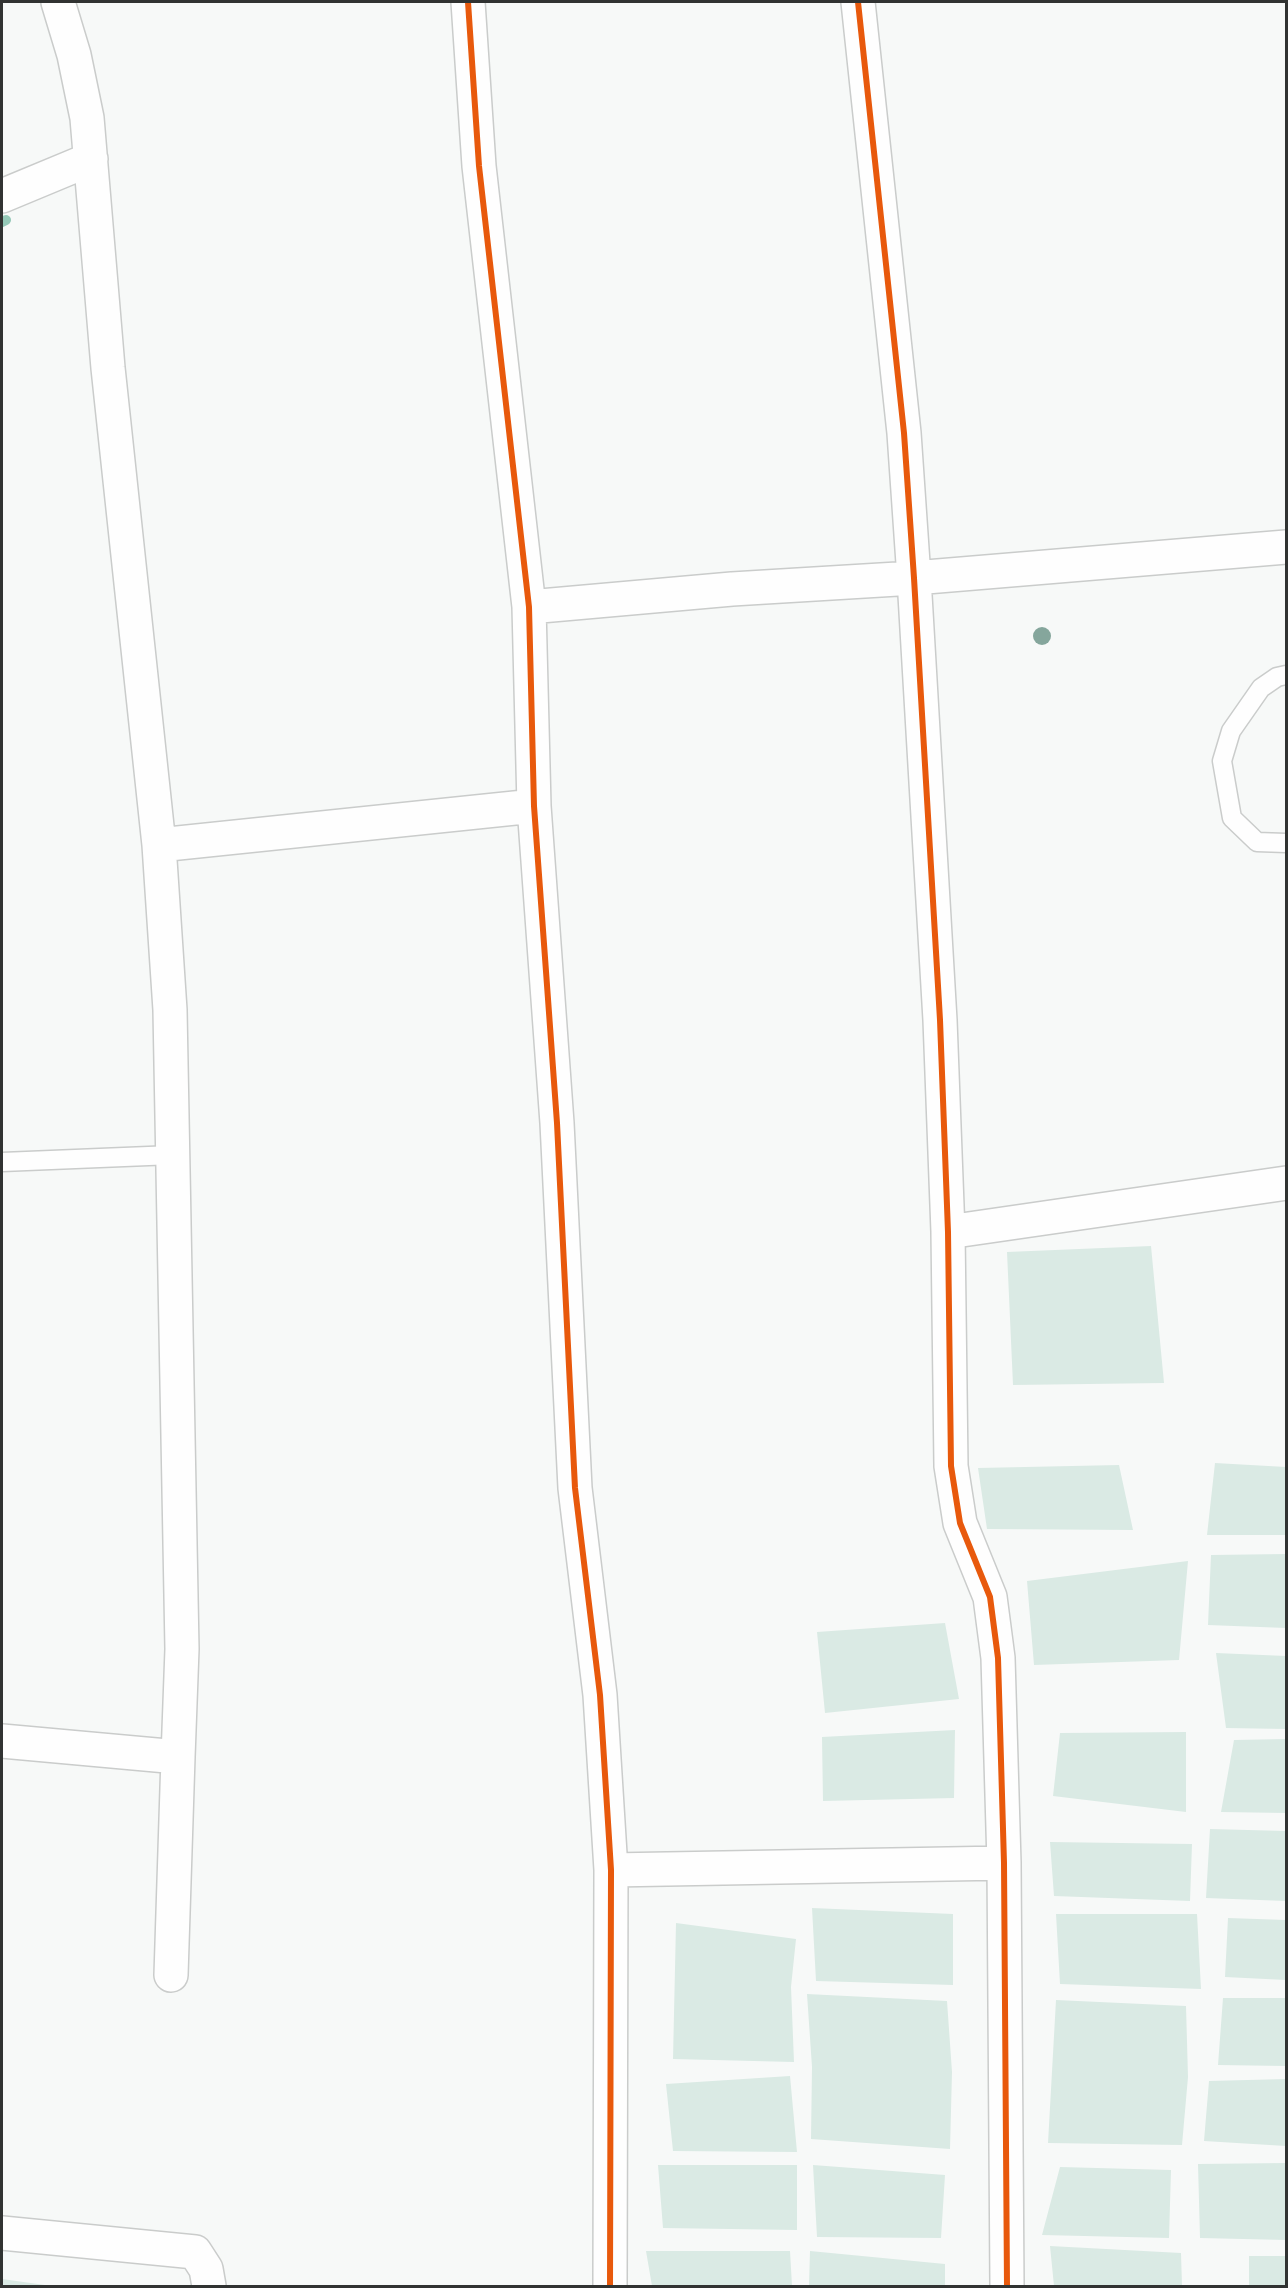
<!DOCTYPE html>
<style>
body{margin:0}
#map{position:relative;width:1288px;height:2288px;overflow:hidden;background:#f7f9f8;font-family:Mulish,sans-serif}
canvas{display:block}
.frame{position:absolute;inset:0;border:3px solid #313332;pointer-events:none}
</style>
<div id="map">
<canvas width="1288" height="2288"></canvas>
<div class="frame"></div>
</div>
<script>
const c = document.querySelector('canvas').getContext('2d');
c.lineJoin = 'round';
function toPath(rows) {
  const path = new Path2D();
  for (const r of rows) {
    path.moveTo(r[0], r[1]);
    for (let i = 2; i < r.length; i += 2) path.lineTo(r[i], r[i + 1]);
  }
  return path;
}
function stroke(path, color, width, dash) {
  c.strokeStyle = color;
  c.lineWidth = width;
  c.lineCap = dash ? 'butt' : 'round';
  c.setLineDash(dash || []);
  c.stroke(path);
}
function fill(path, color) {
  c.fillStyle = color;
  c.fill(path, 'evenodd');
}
const stream = toPath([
 [2,222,6,220]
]);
const building = toPath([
 [1151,1246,1164,1383,1013,1385,1007,1252],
 [1215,1463,1286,1467,1286,1535,1207,1535],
 [1119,1465,1133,1530,987,1529,978,1468],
 [1286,1554,1286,1628,1208,1625,1211,1555],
 [1188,1561,1179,1660,1034,1665,1027,1581],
 [945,1623,959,1699,825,1713,817,1632],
 [1216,1653,1286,1656,1286,1729,1226,1728],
 [955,1730,954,1798,823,1801,822,1737],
 [1186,1732,1186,1812,1053,1796,1060,1733],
 [1286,1739,1286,1813,1221,1812,1234,1740],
 [1210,1829,1286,1831,1286,1901,1206,1898],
 [1050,1842,1192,1844,1190,1901,1054,1896],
 [812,1908,953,1914,953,1985,816,1981],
 [1056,1914,1197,1914,1201,1989,1060,1984],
 [1228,1918,1286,1920,1286,1980,1225,1977],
 [676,1923,796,1939,791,1987,794,2062,673,2059],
 [807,1994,947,2001,952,2072,950,2149,811,2139,812,2067],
 [1223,1998,1286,1998,1286,2066,1218,2065],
 [1056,2000,1186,2006,1188,2077,1182,2145,1048,2143],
 [790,2076,797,2152,673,2151,666,2084],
 [1286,2079,1286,2146,1204,2141,1209,2081],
 [1286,2163,1286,2240,1200,2238,1198,2164],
 [658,2165,797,2165,797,2230,663,2228],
 [813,2165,945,2175,941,2238,817,2237],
 [1060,2167,1171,2170,1169,2238,1042,2235],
 [1050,2246,1181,2253,1182,2286,1054,2286],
 [646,2251,790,2251,792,2286,652,2286],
 [810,2251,945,2264,945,2286,809,2286],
 [1249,2256,1286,2256,1286,2286,1249,2286],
 [2,2279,45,2285,45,2286,2,2286]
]);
const lane = toPath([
 [1286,675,1277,677,1261,688,1231,731,1222,761,1232,818,1257,842,1286,843],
 [2,1162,173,1155]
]);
const street = toPath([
 [468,2,479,166,529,607,534,806,557,1123,575,1488,600,1695,611,1870,610,2286],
 [858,2,904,433,914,578,940,1020,948,1232,951,1466,960,1523,990,1597,998,1658,1004,1863,1007,2286],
 [2,196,91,159],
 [529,607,732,589,914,578,1286,547],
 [159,845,534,806],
 [948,1232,1286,1183],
 [2,1741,178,1757,182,1649,170,1010,159,845,108,368,87,118,74,55,58,2],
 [611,1870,1004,1863],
 [171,1975,178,1757],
 [2,2233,195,2252,206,2269,209,2286]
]);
const cycleway = toPath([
 [468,2,479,166,529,607,534,806,557,1123,575,1488,600,1695,611,1870,610,2286],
 [858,2,904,433,914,578,940,1020,948,1232,951,1466,960,1523,990,1597,998,1658,1004,1863,1007,2286]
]);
const trees = [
 [1042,636]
];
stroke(stream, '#95c9b8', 10);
fill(building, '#daeae4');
stroke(lane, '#cacccb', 21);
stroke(street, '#cacccb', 36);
stroke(lane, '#fefefe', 18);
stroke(street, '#fefefe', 33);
stroke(cycleway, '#e8590c', 6);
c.fillStyle = '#85a69c';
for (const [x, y] of trees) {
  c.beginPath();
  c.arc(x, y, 9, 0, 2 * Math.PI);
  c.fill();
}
</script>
